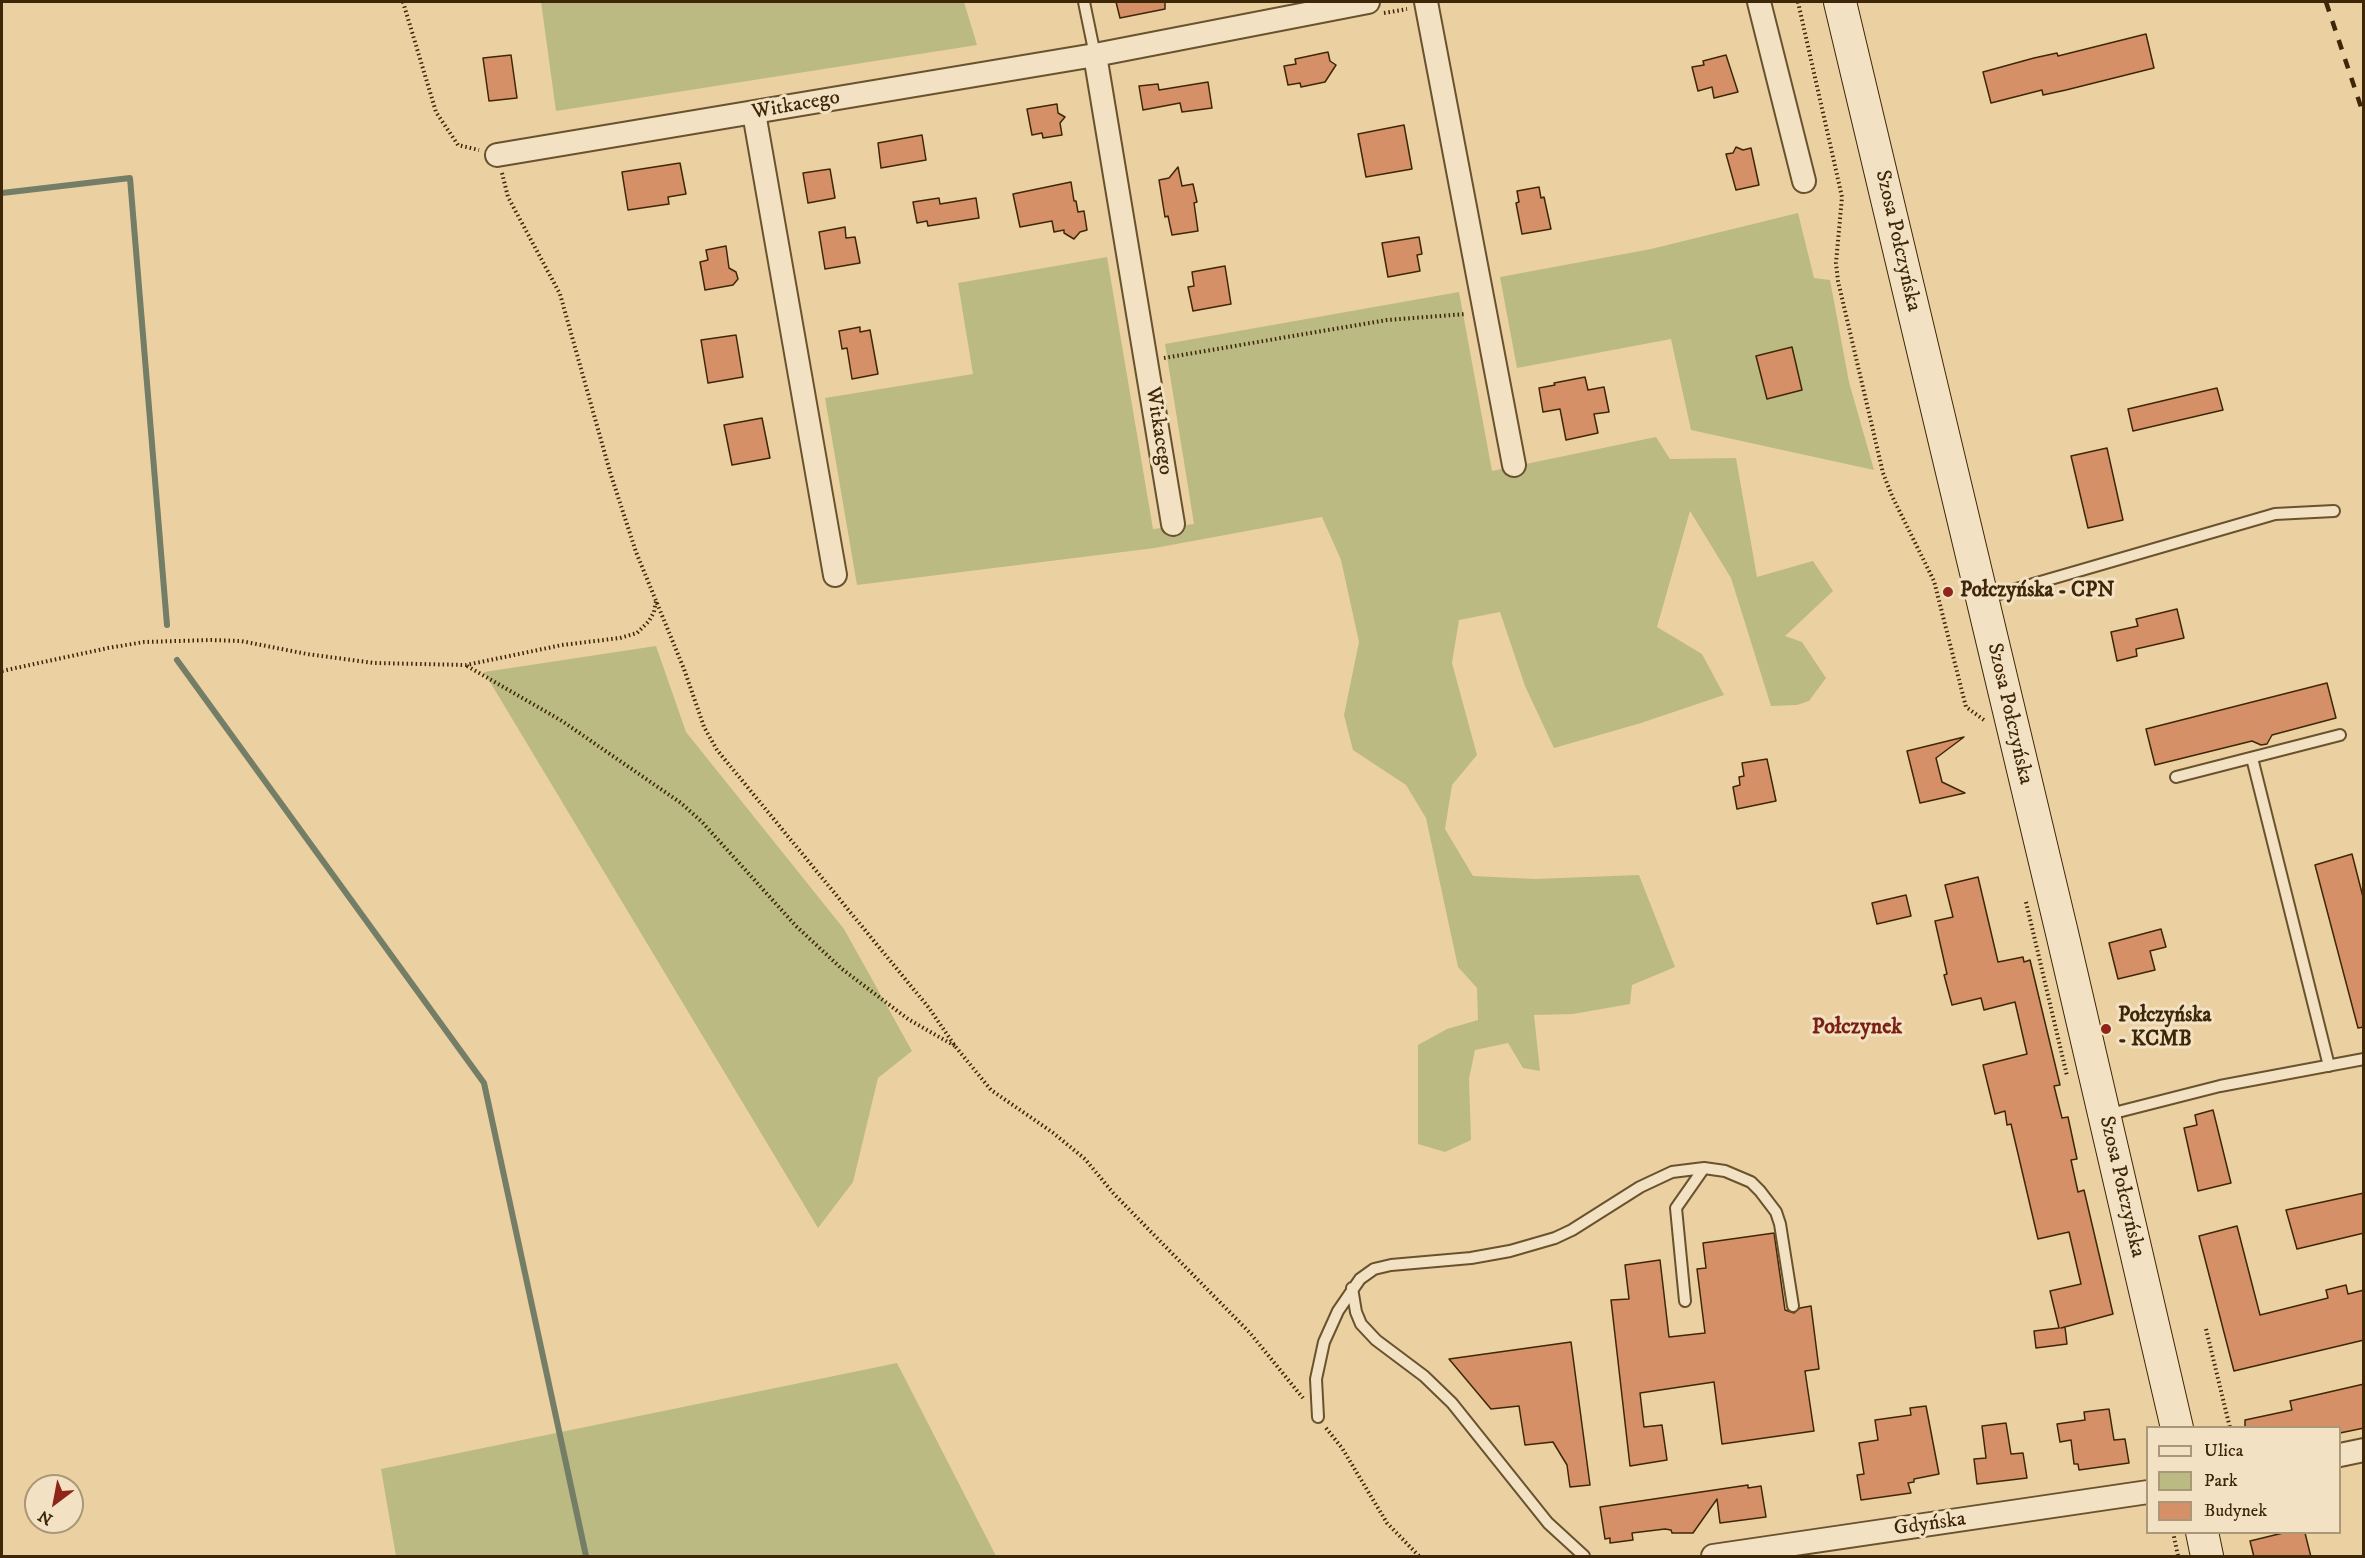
<!DOCTYPE html>
<meta charset="utf-8">
<style>
body{margin:0}
#map{position:relative;width:2365px;height:1558px;overflow:hidden;background:#ebd1a1;font-family:"IM FELL DW Pica",serif}
canvas{display:block}
.frame{position:absolute;inset:0;border:3px solid #3e2708;pointer-events:none}
.legend{position:absolute;left:2146px;top:1426px;width:195px;height:108px;box-sizing:border-box;background:#f2e1c2;border:2px solid #aa9778;margin:0;padding:8px 10px;list-style:none;font-size:18px;color:#3e2708}
.legend li{display:flex;align-items:center;gap:12px;height:30px}
.legend b{width:30px;border:2px solid #aa9778}
.north{position:absolute;left:24px;top:1474px;width:60px;height:60px;box-sizing:border-box;background:#f2e1c2;border:2px solid #aa9778;border-radius:50%;rotate:212deg;font-size:16px;font-weight:700;line-height:24px;text-align:center;color:#3e2708}
.north::after{content:'';display:block;margin:auto;width:21px;height:27px;background:#8f2418;clip-path:polygon(50% 0,100% 100%,50% 72%,0 100%)}
</style>
<div id="map">
<canvas width="2365" height="1558"></canvas>
<div class="frame"></div>
<ul class="legend">
<li><b style="height:8px;background:#f2e1c2"></b>Ulica</li>
<li><b style="height:16px;background:#bbba82"></b>Park</li>
<li><b style="height:16px;background:#d59067"></b>Budynek</li>
</ul>
<div class="north">N</div>
</div>
<script>
const c = document.querySelector('canvas').getContext('2d');
c.lineJoin = 'round';
function fill(path, color) {
  c.fillStyle = color;
  c.fill(path, 'evenodd');
}
function toPath(rows) {
  const path = new Path2D();
  for (const r of rows) {
    path.moveTo(r[0], r[1]);
    for (let i = 2; i < r.length; i += 2) path.lineTo(r[i], r[i + 1]);
  }
  return path;
}
function stroke(path, color, width, dash) {
  c.strokeStyle = color;
  c.lineWidth = width;
  c.lineCap = dash ? 'butt' : 'round';
  c.setLineDash(dash || []);
  c.stroke(path);
}
function drawText(font, color, halo, rows, align = 'center') {
  c.font = font + ' "IM FELL DW Pica",serif';
  c.lineWidth = 6;
  c.setLineDash([]);
  c.textBaseline = 'middle';
  c.strokeStyle = halo;
  c.fillStyle = color;
  for (const [text, x, y, turn = 0] of rows) {
    c.save();
    c.translate(x, y);
    c.rotate((+turn || 0) * Math.PI / 180);
    c.textAlign = isNaN(turn) ? turn : align;
    if (halo) c.strokeText(text, 0, 0);
    c.fillText(text, 0, 0);
    c.restore();
  }
}
const green = toPath([
 [541,2,964,2,977,45,556,111],
 [1798,213,1814,278,1830,280,1849,382,1874,470,1691,430,1671,339,1517,368,1500,277,1651,249],
 [1107,257,1153,529,1194,524,1165,344,1459,292,1492,471,1656,437,1670,459,1736,458,1757,577,1813,561,1833,591,1785,636,1802,642,1826,678,1809,701,1797,705,1771,706,1731,578,1690,511,1657,627,1702,654,1724,695,1641,723,1554,748,1525,686,1500,612,1459,620,1452,663,1477,755,1452,785,1445,829,1473,876,1535,879,1639,875,1675,967,1632,985,1630,1004,1573,1014,1534,1015,1540,1071,1523,1068,1508,1043,1475,1050,1469,1079,1471,1140,1445,1152,1418,1144,1418,1045,1447,1029,1478,1020,1477,988,1458,967,1426,818,1406,785,1353,750,1344,715,1359,642,1341,560,1322,517,1155,548,857,585,825,398,973,374,958,283],
 [656,646,686,732,844,929,912,1051,878,1078,853,1182,818,1228,484,672],
 [897,1363,996,1556,396,1556,381,1469]
]);
const stream = toPath([
 [2,193,130,178,167,625],
 [177,660,484,1083,586,1556]
]);
const building = toPath([
 [1116,2,1165,2,1165,9,1120,18,1116,2],
 [2146,34,2154,68,2066,90,2043,95,2042,90,1991,103,1983,72,2034,58,2057,53,2058,56,2146,34],
 [1328,52,1330,61,1336,65,1325,82,1301,87,1300,83,1288,85,1284,66,1296,64,1295,59,1328,52],
 [511,55,517,98,489,101,483,58,511,55],
 [1726,55,1738,92,1714,98,1712,87,1698,91,1692,67,1704,65,1703,61,1726,55],
 [1208,82,1212,108,1182,112,1180,103,1143,110,1139,86,1158,84,1159,90,1208,82],
 [1057,104,1058,113,1065,117,1060,123,1062,135,1043,138,1042,133,1032,135,1027,109,1057,104],
 [1404,125,1412,169,1366,177,1358,134,1404,125],
 [922,135,926,160,881,168,878,143,922,135],
 [1736,147,1743,150,1751,148,1759,185,1736,190,1726,154,1733,153,1736,147],
 [680,163,686,194,668,197,669,204,628,210,622,172,680,163],
 [1178,167,1182,186,1193,184,1197,202,1194,203,1198,231,1172,235,1168,216,1165,217,1159,180,1169,178,1178,167],
 [830,169,835,198,808,203,803,173,830,169],
 [1071,182,1074,201,1076,201,1078,212,1084,211,1087,230,1080,232,1074,239,1064,233,1064,230,1054,232,1052,221,1020,227,1013,194,1071,182],
 [1539,187,1541,198,1544,197,1551,229,1522,234,1516,203,1519,202,1517,191,1539,187],
 [939,198,940,204,976,198,979,218,928,226,927,221,917,223,913,202,939,198],
 [845,227,846,238,855,237,860,263,825,269,819,232,845,227],
 [1419,237,1422,254,1417,255,1420,271,1388,277,1382,243,1419,237],
 [726,246,729,268,736,272,738,279,733,285,705,290,700,262,708,260,706,250,726,246],
 [1225,266,1231,304,1193,311,1188,287,1194,286,1192,272,1225,266],
 [860,327,860,332,870,330,878,374,852,379,847,348,842,349,839,331,860,327],
 [736,335,743,377,708,383,701,340,736,335],
 [1792,347,1802,390,1767,399,1756,356,1792,347],
 [1585,377,1588,390,1604,387,1609,412,1594,414,1598,433,1566,440,1560,409,1543,412,1539,388,1555,385,1554,383,1585,377],
 [2217,388,2223,410,2133,431,2128,409,2217,388],
 [762,418,770,458,732,465,724,425,762,418],
 [2107,448,2123,520,2088,528,2071,456,2107,448],
 [2177,609,2184,638,2136,649,2137,656,2117,661,2111,632,2138,626,2136,619,2177,609],
 [2327,683,2336,718,2272,735,2267,744,2261,745,2252,741,2155,765,2146,729,2327,683],
 [1964,737,1936,758,1942,782,1965,793,1920,803,1907,751,1964,737],
 [1767,759,1776,801,1737,809,1733,787,1740,785,1739,777,1744,776,1742,763,1767,759],
 [2352,854,2364,901,2364,1027,2358,1028,2315,865,2352,854],
 [1978,877,1998,962,2023,957,2024,962,2030,960,2060,1085,2054,1086,2062,1118,2068,1117,2077,1159,2071,1160,2078,1192,2084,1190,2113,1314,2061,1328,2065,1327,2067,1344,2036,1348,2034,1331,2059,1328,2050,1291,2081,1284,2069,1232,2038,1239,2011,1124,2007,1125,2005,1111,1995,1114,1983,1065,2027,1054,2015,1002,1984,1010,1981,998,1952,1005,1944,975,1947,974,1935,921,1953,917,1945,885,1978,877],
 [1906,895,1911,916,1877,924,1872,903,1906,895],
 [2161,929,2166,947,2150,951,2155,970,2118,979,2109,943,2161,929],
 [2213,1110,2231,1183,2198,1191,2184,1128,2197,1125,2195,1115,2213,1110],
 [2364,1193,2364,1233,2297,1249,2286,1210,2364,1193],
 [2237,1226,2260,1315,2328,1298,2326,1290,2346,1285,2348,1294,2364,1290,2364,1340,2234,1371,2199,1236,2237,1226],
 [1774,1233,1785,1310,1794,1313,1800,1308,1811,1306,1819,1369,1805,1371,1814,1431,1722,1444,1714,1382,1640,1393,1644,1427,1662,1425,1667,1460,1630,1466,1611,1300,1629,1299,1625,1265,1660,1260,1669,1337,1705,1333,1697,1269,1706,1268,1703,1243,1774,1233],
 [1571,1342,1590,1485,1570,1487,1567,1465,1553,1442,1525,1445,1519,1406,1491,1409,1449,1359,1571,1342],
 [2364,1384,2364,1428,2340,1433,2340,1428,2245,1428,2245,1420,2292,1410,2290,1401,2364,1384],
 [1926,1406,1939,1474,1914,1479,1914,1482,1908,1483,1911,1493,1861,1500,1857,1475,1864,1474,1859,1443,1878,1440,1875,1420,1911,1415,1910,1408,1926,1406],
 [2109,1409,2114,1440,2125,1439,2129,1463,2079,1470,2078,1464,2074,1464,2071,1440,2060,1442,2057,1424,2085,1420,2084,1412,2109,1409],
 [2006,1423,2011,1454,2023,1453,2027,1478,1977,1484,1974,1459,1986,1458,1982,1426,2006,1423],
 [1748,1485,1748,1488,1761,1486,1766,1517,1720,1523,1717,1499,1693,1533,1672,1533,1671,1530,1665,1529,1632,1533,1633,1540,1610,1543,1610,1538,1605,1539,1600,1507,1748,1485],
 [2283,1533,2305,1533,2311,1557,2254,1557,2250,1541,2283,1533]
]);
const path = toPath([
 [403,2,436,112,458,145,479,150],
 [1798,2,1842,197,1836,263,1838,281,1883,473,1892,496,1934,581,1966,707,1984,720],
 [1384,13,1407,9],
 [502,173,508,197,560,294,610,472,636,552,684,669,704,727,717,750,929,1008,955,1046,991,1090,1052,1132,1085,1159,1114,1194,1250,1333,1303,1398],
 [1164,358,1387,320,1466,314],
 [467,666,562,721,681,803,702,822,796,926,842,969,908,1019,955,1046],
 [2,671,108,648,144,642,211,640,241,641,307,654,374,663,466,665,562,645,620,638,637,633,649,621,654,612,656,601],
 [2026,902,2067,1076],
 [2206,1329,2230,1428],
 [1326,1428,1342,1448,1387,1523,1419,1556],
 [2173,1532,2178,1556]
]);
const lane = toPath([
 [1084,2,1095,55],
 [1985,598,2275,514,2334,511],
 [2252,758,2329,1066],
 [2176,777,2340,735],
 [2106,1115,2220,1086,2364,1059],
 [1352,1288,1356,1312,1361,1324,1376,1340,1424,1376,1452,1403,1548,1523,1584,1556],
 [1685,1301,1676,1208,1704,1168],
 [1318,1417,1316,1379,1324,1342,1338,1311,1360,1279,1374,1269,1391,1265,1471,1258,1510,1251,1555,1238,1572,1230,1640,1187,1672,1172,1704,1168,1725,1171,1751,1182,1760,1191,1776,1212,1780,1224,1793,1306]
]);
const street = toPath([
 [1426,2,1514,465],
 [1759,2,1804,181],
 [1095,55,1173,524],
 [754,113,835,575],
 [497,155,1095,55,1368,2],
 [2340,1455,2364,1450],
 [1713,1556,2148,1492]
]);
const secondary = toPath([
 [1840,2,2062,933,2177,1428],
 [2202,1532,2207,1556]
]);
const rail = toPath([
 [2326,2,2364,116]
]);
const markers = [
 [1948,592,6,"#8f2418"],
 [2106,1029,6,"#8f2418"]
];
const streetNames = [
 ["Witkacego",796,106,-10],
 ["Szosa Połczyńska",1897,241,77],
 ["Witkacego",1158,431,81],
 ["Szosa Połczyńska",2009,714,77],
 ["Szosa Połczyńska",2121,1187,77],
 ["Gdyńska",1930,1525,-8]
];
const poiNames = [
 ["Połczyńska - CPN",1960,592],
 ["Połczyńska",2118,1017],
 ["- KCMB",2118,1041]
];
const neighbourhoodNames = [
 ["Połczynek",1857,1028]
];
fill(green, '#bbba82');
stroke(stream, '#747d66', 6);
fill(building, '#d59067');
stroke(building, '#3e2708', 1.5);
stroke(lane, '#69522e', 14);
stroke(street, '#69522e', 26);
stroke(secondary, '#3e2708', 34);
stroke(path, '#3e2708', 4, [1.5, 3]);
stroke(lane, '#f2e1c2', 10);
stroke(street, '#f2e1c2', 22);
stroke(secondary, '#f2e1c2', 32);
stroke(rail, '#3e2708', 4.5, [10, 10]);
for (const [x, y, r, color] of markers) {
  const dot = new Path2D();
  dot.arc(x, y, r, 0, 2 * Math.PI);
  c.fillStyle = color;
  c.fill(dot);
  stroke(dot, '#f2e1c2', 2);
}
drawText('21px', '#3e2708', '#f2e1c2', streetNames);
drawText('bold 21px', '#3e2708', '#f2e1c2', poiNames, 'left');
drawText('bold 22px', '#7a1f14', '#f2e1c2', neighbourhoodNames);
</script>
